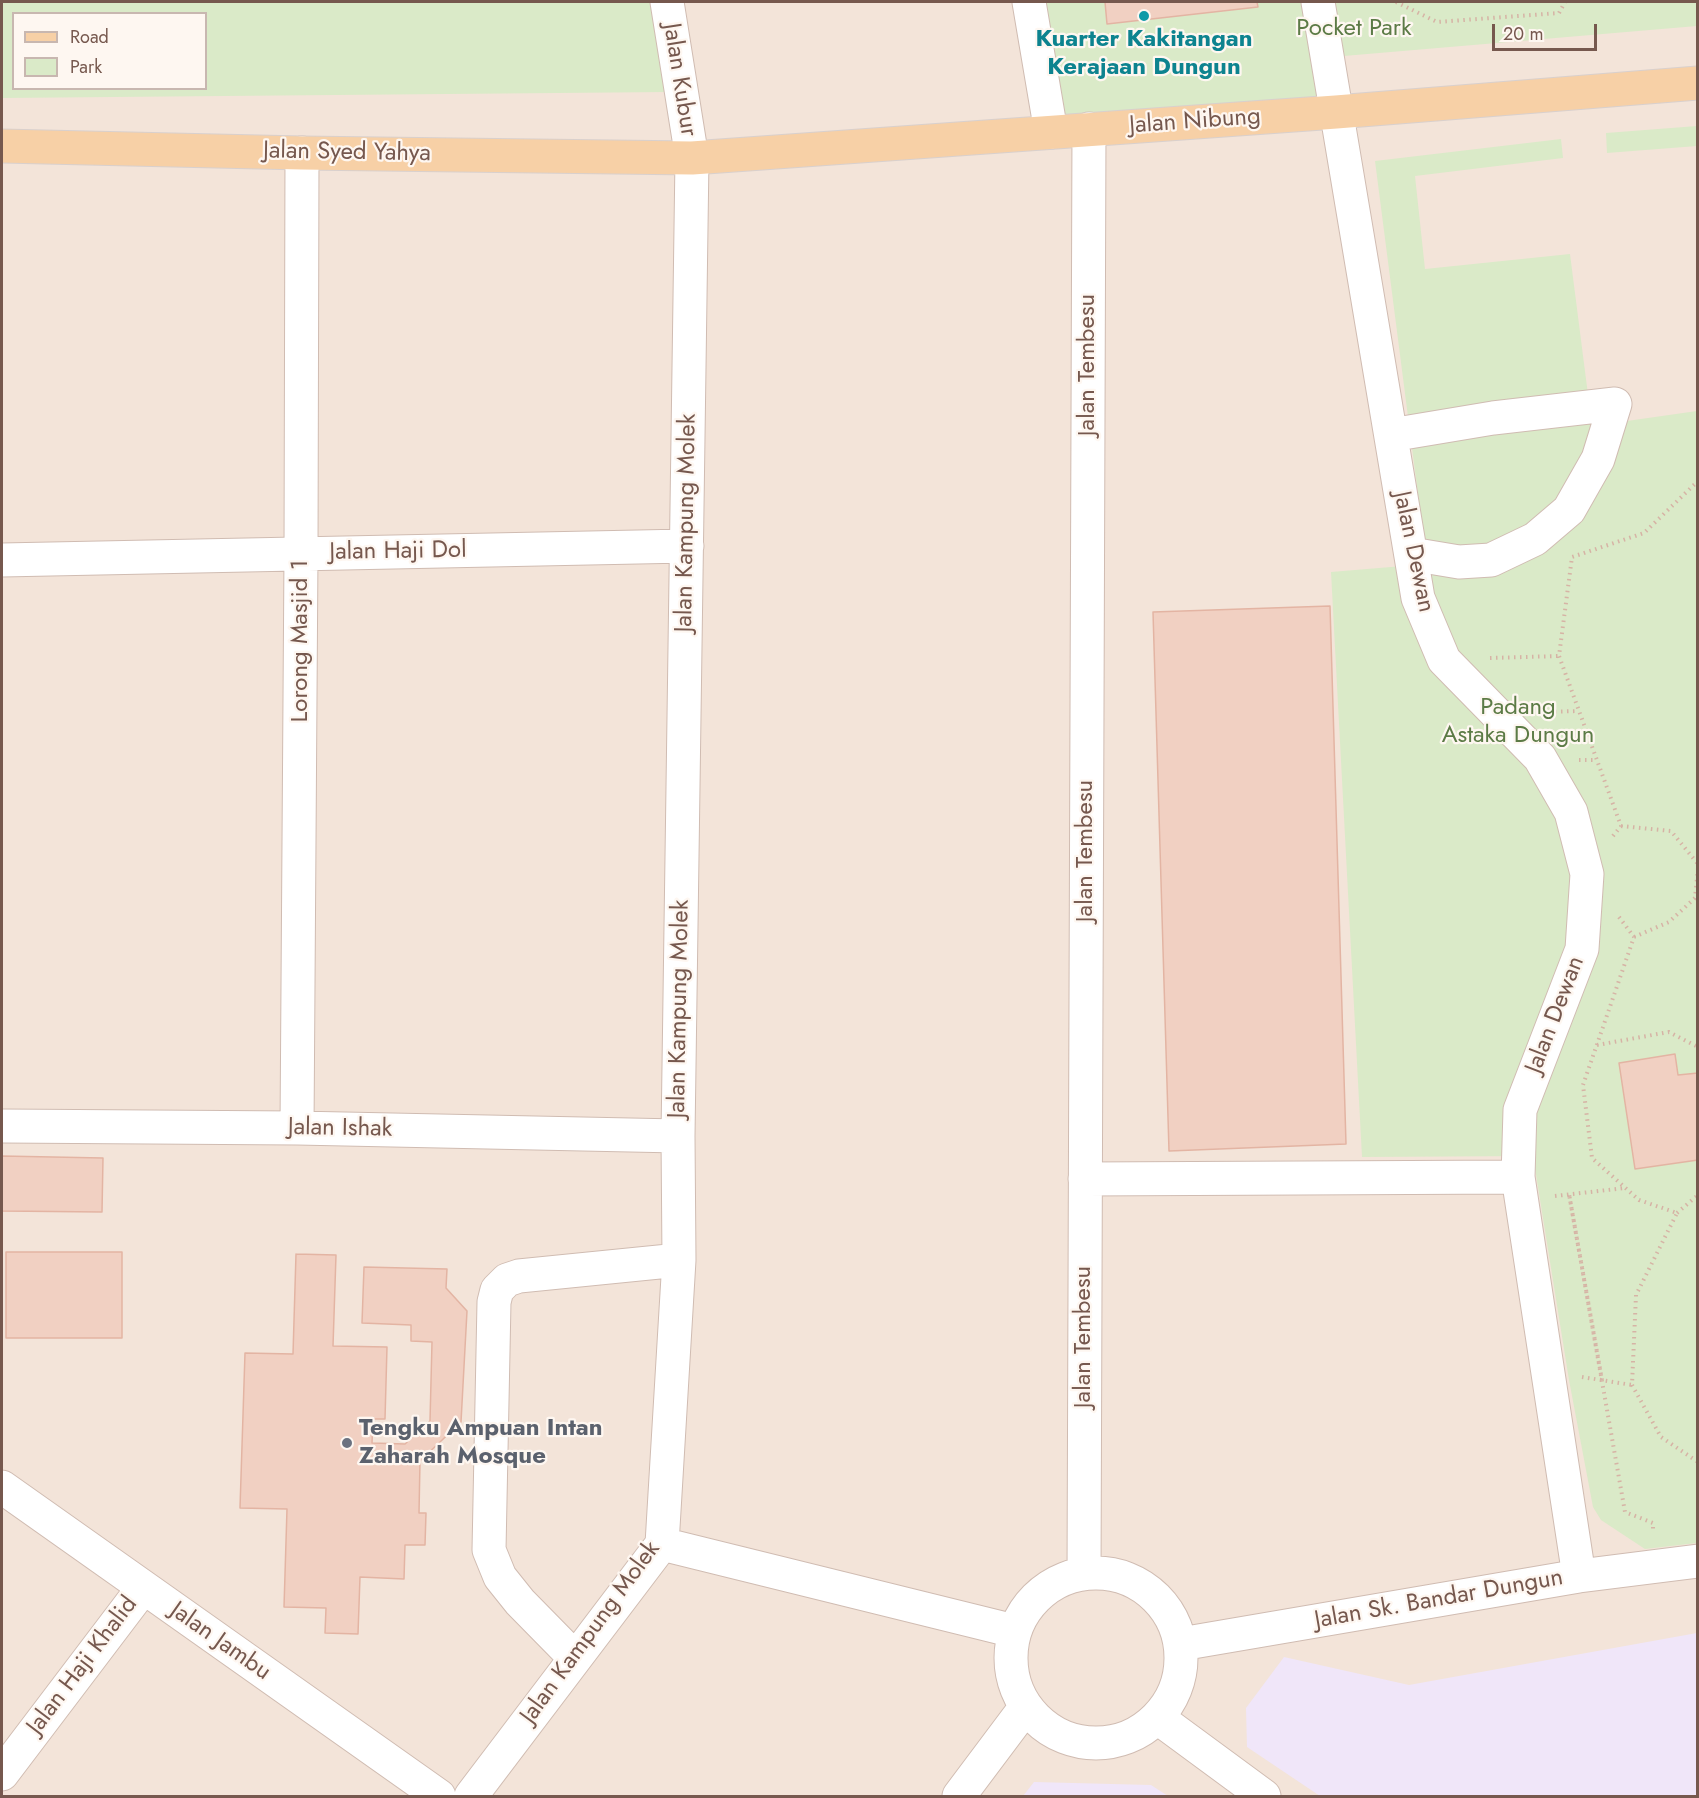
<!DOCTYPE html>
<style>
body{margin:0}
#map{position:relative;width:1699px;height:1798px;overflow:hidden;background:#fcf3ea;font-family:Jost,sans-serif}
canvas{display:block}
.frame{position:absolute;inset:0;border:3px solid #76584e;pointer-events:none}
.legend{position:absolute;left:12px;top:12px;width:195px;height:78px;box-sizing:border-box;background:#fef7f1;border:2px solid #c8b7b0;margin:0;padding:8px 10px;list-style:none;font-size:18px;color:#76584e}
.legend li{display:flex;align-items:center;gap:12px;height:30px}
.legend b{width:30px;border:2px solid #c8b7b0}
.scale{position:absolute;left:1492px;top:24px;width:105px;height:27px;box-sizing:border-box;border:3px solid #76584e;border-top:0;padding-left:8px;font-size:18px;line-height:21px;white-space:nowrap;color:#76584e;-webkit-text-stroke:4px #fef7f1;paint-order:stroke}
</style>
<div id="map">
<canvas width="1699" height="1798"></canvas>
<div class="frame"></div>
<ul class="legend">
<li><b style="height:8px;background:#f7d0a6"></b>Road</li>
<li><b style="height:16px;background:#daeac8"></b>Park</li>
</ul>
<div class="scale">20 m</div>
</div>
<script>
const c = document.querySelector('canvas').getContext('2d');
c.lineJoin = 'round';
function fill(path, color) {
  c.fillStyle = color;
  c.fill(path, 'evenodd');
}
function toPath(rows) {
  const path = new Path2D();
  for (const r of rows) {
    if (r.length === 3) {
      path.moveTo(r[0] + r[2], r[1]);
      path.arc(r[0], r[1], r[2], 0, 2 * Math.PI);
      continue;
    }
    path.moveTo(r[0], r[1]);
    for (let i = 2; i < r.length; i += 2) path.lineTo(r[i], r[i + 1]);
  }
  return path;
}
function stroke(path, color, width, dash) {
  c.strokeStyle = color;
  c.lineWidth = width;
  c.lineCap = dash ? 'butt' : 'round';
  c.setLineDash(dash || []);
  c.stroke(path);
}
function drawText(font, color, halo, rows, align = 'center') {
  c.font = font + ' Jost,sans-serif';
  c.lineWidth = 4.5;
  c.setLineDash([]);
  c.textBaseline = 'middle';
  c.strokeStyle = halo;
  c.fillStyle = color;
  for (const [text, x, y, turn = 0] of rows) {
    c.save();
    c.translate(x, y);
    c.rotate((+turn || 0) * Math.PI / 180);
    c.textAlign = isNaN(turn) ? turn : align;
    if (halo) c.strokeText(text, 0, 0);
    c.fillText(text, 0, 0);
    c.restore();
  }
}
const residential = toPath([
 [2,2,1697,2,1697,1796,2,1796],
 [14,14,206,14,206,88,14,88]
]);
const education = toPath([
 [1697,1633,1697,1796,1320,1796,1247,1747,1246,1708,1284,1657,1409,1685],
 [1034,1782,1151,1785,1168,1796,1023,1796]
]);
const green = toPath([
 [2,2,655,2,669,92,2,98],
 [14,14,206,14,206,88,14,88],
 [1030,2,1318,2,1336,112,1051,132],
 [1323,2,1697,2,1697,26,1332,57],
 [1697,126,1697,146,1607,153,1606,133],
 [1561,139,1563,158,1415,176,1425,269,1570,254,1592,426,1697,411,1697,1543,1645,1549,1601,1520,1593,1507,1569,1380,1533,1156,1362,1157,1331,572,1427,564,1375,161]
]);
const building = toPath([
 [1105,2,1257,2,1258,7,1107,24,1105,2],
 [1330,606,1346,1144,1169,1151,1153,612,1330,606],
 [1675,1054,1678,1075,1698,1073,1698,1160,1635,1169,1619,1063,1675,1054],
 [2,1156,103,1158,102,1212,2,1211,2,1156],
 [6,1252,122,1252,122,1338,6,1338,6,1252],
 [296,1254,336,1255,333,1346,387,1347,385,1419,373,1419,372,1443,405,1444,430,1421,432,1342,411,1341,411,1325,362,1323,364,1267,447,1269,446,1288,467,1311,461,1422,420,1461,419,1513,426,1513,425,1545,405,1545,404,1579,360,1577,358,1634,325,1633,326,1608,284,1607,287,1509,240,1508,245,1353,293,1354,296,1254]
]);
const path = toPath([
 [1396,2,1437,22,1559,13,1565,2],
 [1490,658,1559,656],
 [1543,712,1579,711],
 [1579,760,1597,760],
 [1621,826,1671,831,1698,864],
 [1613,836,1621,826,1559,656,1572,557,1644,533,1698,481],
 [1619,917,1634,937,1583,1085,1592,1158,1639,1200,1677,1213,1636,1295,1632,1385,1661,1437,1698,1462],
 [1634,937,1669,922,1695,898,1698,868],
 [1597,1045,1669,1032,1698,1047],
 [1555,1196,1625,1188],
 [1677,1213,1698,1195],
 [1582,1377,1632,1385],
 [1602,1380,1569,1194,1625,1512,1653,1523,1653,1532]
]);
const minor = toPath([
 [1029,2,1051,132],
 [1318,2,1418,598,1444,660,1540,758,1571,812,1587,874,1582,949,1520,1110,1518,1177,1579,1576],
 [1391,435,1493,418,1615,404,1598,459,1569,510,1535,539,1491,560,1459,562,1411,554],
 [2,560,687,546],
 [2,1126,297,1128,678,1136],
 [297,1128,301,554,302,153],
 [1085,1179,1518,1177],
 [2,1487,439,1796],
 [662,1544,1014,1631],
 [1096,1658,85],
 [1084,1573,1089,129],
 [1181,1644,1579,1576,1698,1561],
 [575,1658,520,1602,500,1577,489,1550,494,1302,497,1290,507,1280,519,1276,679,1260],
 [1158,1718,1264,1796],
 [2,1774,143,1588],
 [471,1796,662,1544,679,1260,678,1136,692,158,667,2],
 [959,1796,1025,1708]
]);
const major = toPath([
 [2,146,302,153,692,158,1336,112,1698,83]
]);
const markers = [
 [1144,16,6,"#0f9aa8"],
 [347,1443,6,"#6b7280"]
];
const parkNames = [
 ["Pocket Park",1354,29],
 ["Padang",1518,708],
 ["Astaka Dungun",1518,736]
];
const cultureNames = [
 ["Kuarter Kakitangan",1144,40],
 ["Kerajaan Dungun",1144,68]
];
const streetNames = [
 ["Jalan Kubur",679,80,81],
 ["Jalan Nibung",1195,122,-4],
 ["Jalan Syed Yahya",347,153,1],
 ["Jalan Tembesu",1088,365,-90],
 ["Jalan Kampung Molek",687,523,-89],
 ["Jalan Haji Dol",398,552,-1],
 ["Jalan Dewan",1413,552,78],
 ["Lorong Masjid 1",301,641,-90],
 ["Jalan Tembesu",1086,851,-90],
 ["Jalan Kampung Molek",680,1009,-89],
 ["Jalan Dewan",1556,1015,-69],
 ["Jalan Ishak",340,1129,1],
 ["Jalan Tembesu",1084,1337,-90],
 ["Jalan Sk. Bandar Dungun",1439,1600,-10],
 ["Jalan Kampung Molek",591,1633,-54],
 ["Jalan Jambu",220,1642,35],
 ["Jalan Haji Khalid",83,1666,-53]
];
const worshipNames = [
 ["Tengku Ampuan Intan",359,1429],
 ["Zaharah Mosque",359,1457]
];
fill(residential, '#f3e4d9');
fill(education, '#f0e6f9');
fill(green, '#daeac8');
fill(building, '#f1d0c2');
stroke(building, '#e3b4a3', 1.5);
stroke(minor, '#d0bcb2', 35);
stroke(major, '#d9d0cd', 35);
stroke(path, '#d6b3a5', 4, [1.5, 4.5]);
stroke(minor, '#fff', 33);
stroke(major, '#f7d0a6', 33);
for (const [x, y, r, color] of markers) {
  const dot = new Path2D();
  dot.arc(x, y, r, 0, 2 * Math.PI);
  c.fillStyle = color;
  c.fill(dot);
  stroke(dot, '#fef7f1', 2);
}
drawText('24px', '#5c7b46', '#fef7f1', parkNames);
drawText('bold 24px', '#0d838f', '#fef7f1', cultureNames);
drawText('24px', '#76584e', '#fef7f1', streetNames);
drawText('bold 24px', '#5b616d', '#fef7f1', worshipNames, 'left');
</script>
